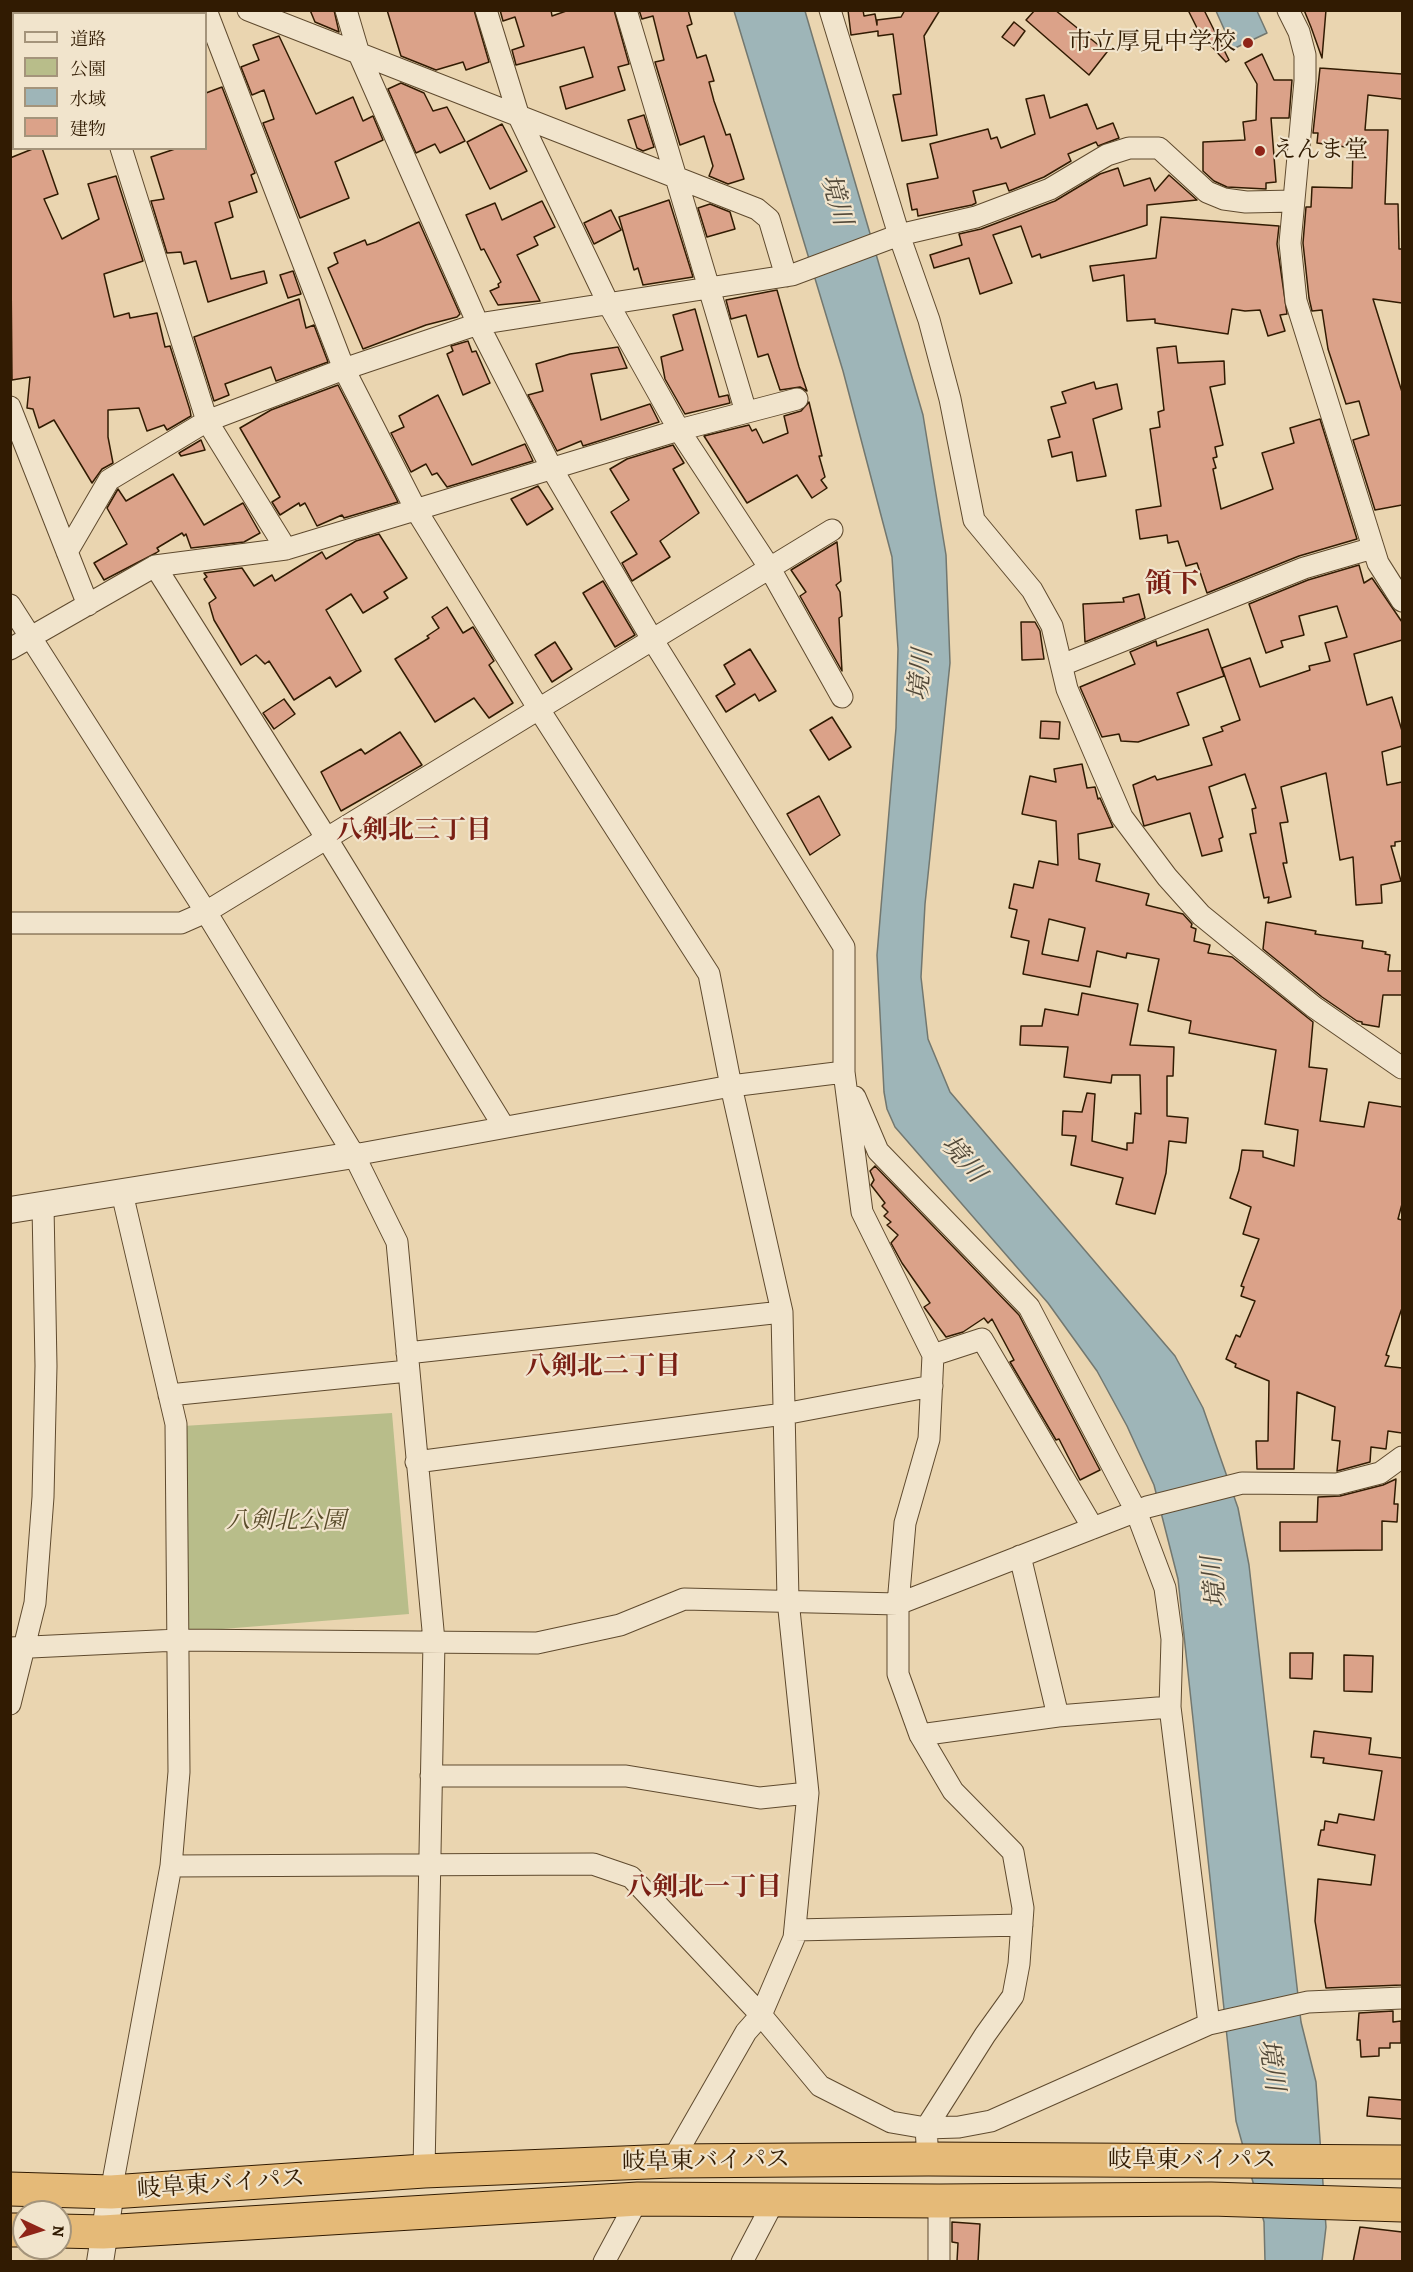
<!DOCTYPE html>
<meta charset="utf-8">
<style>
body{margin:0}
#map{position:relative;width:1413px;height:2272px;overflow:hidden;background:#ead5b0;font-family:Alegreya,"Noto Serif JP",serif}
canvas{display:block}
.frame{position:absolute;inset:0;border:12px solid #311b02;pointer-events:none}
.legend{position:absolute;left:12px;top:12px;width:195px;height:138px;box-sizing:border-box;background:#f1e4cc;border:2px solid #a4947b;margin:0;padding:8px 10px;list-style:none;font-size:18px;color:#311b02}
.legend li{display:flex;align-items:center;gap:12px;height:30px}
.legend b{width:30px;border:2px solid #a4947b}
.north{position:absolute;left:12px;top:2200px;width:60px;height:60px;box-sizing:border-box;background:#f1e4cc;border:2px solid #a4947b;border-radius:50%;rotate:94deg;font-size:16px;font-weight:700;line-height:24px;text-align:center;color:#311b02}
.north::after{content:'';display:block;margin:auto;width:21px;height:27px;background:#8f2418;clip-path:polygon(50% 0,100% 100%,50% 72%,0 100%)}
</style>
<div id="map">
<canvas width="1413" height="2272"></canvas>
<div class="frame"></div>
<ul class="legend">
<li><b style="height:8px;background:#f1e4cc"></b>道路</li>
<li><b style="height:16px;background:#b8bd8a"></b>公園</li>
<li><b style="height:16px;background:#9eb5b8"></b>水域</li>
<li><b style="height:16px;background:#dba289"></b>建物</li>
</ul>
<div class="north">N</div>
</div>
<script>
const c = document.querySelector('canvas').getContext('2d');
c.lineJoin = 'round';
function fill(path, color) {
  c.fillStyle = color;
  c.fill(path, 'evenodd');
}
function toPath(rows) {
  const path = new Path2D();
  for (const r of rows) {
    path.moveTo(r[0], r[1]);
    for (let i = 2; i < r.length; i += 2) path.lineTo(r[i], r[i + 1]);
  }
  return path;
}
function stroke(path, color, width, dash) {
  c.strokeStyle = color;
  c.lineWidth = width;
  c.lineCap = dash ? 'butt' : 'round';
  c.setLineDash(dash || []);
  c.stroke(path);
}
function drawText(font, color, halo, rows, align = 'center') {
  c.font = font + ' Alegreya,"Noto Serif JP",serif';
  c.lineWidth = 4.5;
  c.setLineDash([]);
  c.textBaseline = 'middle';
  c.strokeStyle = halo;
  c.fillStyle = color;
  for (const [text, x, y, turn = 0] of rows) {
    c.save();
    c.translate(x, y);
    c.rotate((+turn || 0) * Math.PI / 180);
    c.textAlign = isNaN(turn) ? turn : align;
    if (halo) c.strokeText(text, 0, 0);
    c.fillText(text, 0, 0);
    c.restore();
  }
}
const green = toPath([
 [392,1413,409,1614,185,1632,183,1426]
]);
const water = toPath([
 [734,11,805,11,923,415,946,555,950,663,925,904,921,977,928,1039,950,1092,1175,1356,1203,1408,1238,1508,1249,1565,1301,2022,1316,2082,1326,2227,1322,2261,1265,2261,1264,2222,1236,2121,1178,1579,1154,1485,1127,1426,1097,1371,1048,1303,895,1127,887,1109,884,1092,877,955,896,728,898,649,892,557,843,371,734,11],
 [1216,11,1257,11,1267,33,1233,49,1216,11]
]);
const building = toPath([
 [310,10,334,10,339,32,315,22,310,10],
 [387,10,474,10,489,62,466,70,463,62,436,70,401,56,387,10],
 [500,10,551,10,552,16,569,10,614,10,629,64,618,67,625,90,566,109,560,87,593,77,584,47,516,65,512,50,524,46,515,17,503,21,500,10],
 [639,10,688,10,692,24,687,26,697,58,706,55,714,81,709,82,714,101,726,135,730,134,744,179,728,184,709,176,713,166,704,136,680,145,655,62,664,60,653,16,642,19,639,10],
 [848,10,863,10,864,16,875,14,877,25,877,20,901,17,905,10,940,10,924,36,937,135,902,141,893,95,901,94,893,34,878,36,878,31,851,35,848,10],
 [1035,10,1055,10,1107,52,1089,75,1026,20,1035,10],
 [1188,10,1204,10,1229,60,1226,62,1200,34,1188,10],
 [1304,10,1326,10,1322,58,1311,27,1304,10],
 [1014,22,1025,31,1014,46,1002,37,1014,22],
 [279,36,316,114,353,97,363,121,373,116,383,140,335,162,349,198,300,218,263,123,274,119,264,90,252,95,241,67,259,60,253,45,279,36],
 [1262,54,1274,80,1292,80,1289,118,1271,118,1276,182,1266,183,1266,189,1227,187,1214,181,1203,171,1203,142,1245,140,1243,122,1256,120,1257,84,1245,63,1262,54],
 [1320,68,1402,74,1402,99,1368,95,1365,130,1388,130,1385,204,1398,204,1399,249,1402,249,1402,303,1373,299,1402,392,1402,505,1375,510,1353,440,1369,435,1359,401,1346,404,1328,349,1322,310,1312,311,1309,298,1303,243,1306,207,1311,207,1312,187,1352,188,1353,148,1317,143,1318,133,1313,133,1320,68],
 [401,83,424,93,433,111,447,107,465,141,440,153,435,144,416,153,388,89,401,83],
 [222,87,255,173,251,175,257,192,229,202,233,217,215,223,231,279,264,271,267,283,208,302,196,261,184,264,181,252,167,253,151,201,164,199,151,157,178,148,206,148,206,93,222,87],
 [1044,95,1050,118,1087,104,1097,129,1113,123,1119,138,1098,146,1096,142,1068,154,1071,161,1044,177,1009,191,1006,183,973,191,976,203,972,205,918,216,917,209,912,210,907,184,938,178,930,144,988,129,991,139,997,137,1001,148,1035,134,1026,99,1044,95],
 [644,115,654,147,643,151,637,148,628,120,644,115],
 [502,124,527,171,490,189,467,142,502,124],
 [35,148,42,148,58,194,44,199,62,239,99,219,88,184,116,176,143,261,104,274,114,317,129,313,130,318,157,313,165,347,170,346,190,410,191,416,167,430,164,425,147,431,139,408,108,410,108,437,113,463,102,469,92,483,54,420,39,428,33,409,27,408,30,377,12,380,10,158,35,148],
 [1118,168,1124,186,1150,178,1155,191,1169,175,1197,200,1147,205,1147,225,1041,258,1040,254,1032,257,1021,226,993,235,1012,283,980,294,969,258,934,268,930,255,962,245,959,234,981,229,1055,201,1100,174,1118,168],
 [669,200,693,277,643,285,638,268,634,270,619,217,669,200],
 [542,201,555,227,534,237,538,245,517,255,540,301,498,305,490,291,499,287,498,284,501,282,484,249,481,250,466,215,495,203,502,220,542,201],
 [710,204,730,212,735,229,707,237,698,208,710,204],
 [611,210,621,230,594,244,584,223,611,210],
 [1161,217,1279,226,1277,244,1287,314,1280,315,1285,331,1268,336,1260,310,1245,311,1232,309,1228,334,1155,323,1155,319,1127,321,1124,275,1093,281,1090,266,1156,258,1161,217],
 [419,222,460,314,457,317,426,325,363,349,328,268,338,263,334,253,365,240,367,245,376,242,419,222],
 [293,271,301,294,288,298,280,275,293,271],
 [777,290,799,367,807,391,800,387,780,390,768,354,758,357,746,315,731,319,726,300,777,290],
 [299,299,306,328,314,325,328,362,276,381,271,367,225,384,229,395,214,401,194,337,299,299],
 [695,309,719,397,728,395,730,403,685,414,665,379,661,357,683,350,673,315,695,309],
 [468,341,472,352,476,351,490,383,463,395,447,354,453,351,451,346,468,341],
 [1176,346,1178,363,1224,361,1225,384,1210,387,1223,445,1215,447,1217,457,1213,458,1216,468,1213,469,1221,509,1273,489,1262,453,1294,443,1290,428,1320,419,1357,539,1299,556,1207,593,1197,563,1186,566,1178,541,1168,543,1167,535,1140,539,1136,510,1161,506,1150,429,1160,427,1158,412,1164,410,1157,348,1176,346],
 [618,347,627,368,591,374,601,420,650,404,659,422,583,446,581,441,557,451,528,395,543,391,536,364,570,354,618,347],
 [1094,382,1096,389,1117,384,1122,409,1093,419,1106,476,1077,481,1072,452,1052,457,1048,440,1060,437,1051,407,1066,403,1062,392,1094,382],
 [338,385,398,502,344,518,342,515,317,526,305,503,300,506,299,503,280,515,272,502,280,497,240,428,271,410,338,385],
 [438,395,472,465,525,444,533,461,447,487,437,473,432,475,426,464,411,472,391,433,404,427,399,416,438,395],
 [809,402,822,456,819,456,825,477,821,480,827,488,812,498,797,475,747,503,704,436,749,425,752,431,756,429,763,443,788,433,784,416,801,411,809,402],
 [201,440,205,450,181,456,179,453,201,440],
 [673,445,684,463,673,469,699,513,660,541,670,557,632,581,622,563,637,554,611,512,629,500,610,469,627,459,673,445],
 [173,474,204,525,243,503,260,533,244,542,191,548,186,534,184,536,182,533,157,548,159,551,156,553,104,580,94,563,127,544,107,508,118,489,126,501,173,474],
 [538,486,553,509,527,525,511,499,538,486],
 [379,534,407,578,384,592,388,598,363,613,351,594,326,610,361,671,336,687,330,677,294,700,269,661,265,664,256,655,241,665,214,620,209,603,216,598,204,579,207,577,204,573,242,568,254,586,272,575,275,581,322,552,326,559,356,541,379,534],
 [837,542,841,581,836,585,840,592,842,616,839,618,842,671,800,596,806,592,791,570,837,542],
 [1359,565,1364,583,1372,578,1402,622,1402,640,1354,654,1367,705,1392,697,1402,731,1402,746,1382,752,1387,785,1402,782,1402,841,1395,842,1395,846,1391,846,1401,881,1381,885,1382,903,1356,905,1353,857,1340,860,1326,773,1281,787,1288,822,1280,823,1287,863,1283,863,1291,897,1268,903,1269,897,1264,898,1250,834,1256,833,1252,809,1256,808,1245,774,1209,787,1223,837,1219,839,1222,851,1202,856,1190,813,1144,826,1133,785,1155,776,1157,780,1212,765,1203,738,1223,731,1221,727,1240,720,1222,668,1250,658,1260,687,1310,670,1309,666,1330,661,1325,643,1347,637,1337,606,1299,616,1304,635,1281,641,1283,647,1266,653,1249,604,1308,580,1359,565],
 [603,581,635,635,615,647,583,593,603,581],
 [1139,594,1145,618,1085,642,1083,604,1124,602,1123,598,1139,594],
 [447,607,463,633,473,627,494,661,489,665,513,703,489,718,474,698,435,722,395,659,429,638,427,636,439,628,432,617,447,607],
 [1021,622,1035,622,1040,631,1044,659,1022,660,1021,622],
 [1208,629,1224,676,1177,693,1189,725,1138,742,1121,741,1119,734,1102,737,1080,687,1135,664,1130,652,1156,641,1157,646,1208,629],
 [555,642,572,669,552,682,535,655,555,642],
 [750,649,776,691,759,701,755,694,726,712,716,696,735,684,724,665,750,649],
 [284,699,295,714,274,729,263,713,284,699],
 [832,717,851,747,829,760,810,730,832,717],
 [1041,721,1060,722,1059,739,1040,738,1041,721],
 [400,732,422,765,341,811,321,772,361,749,365,754,400,732],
 [1082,764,1087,788,1095,787,1098,799,1100,798,1113,827,1078,834,1079,859,1100,864,1096,881,1149,894,1146,905,1183,914,1192,924,1191,927,1196,929,1194,941,1210,945,1208,953,1232,957,1313,1022,1309,1067,1327,1069,1320,1121,1364,1127,1369,1102,1402,1107,1402,1204,1398,1219,1402,1220,1402,1308,1386,1355,1389,1356,1385,1366,1402,1368,1402,1433,1388,1431,1386,1449,1371,1447,1370,1462,1337,1471,1340,1441,1332,1440,1335,1407,1297,1392,1294,1469,1257,1469,1256,1441,1268,1441,1269,1381,1235,1367,1236,1364,1226,1359,1236,1335,1240,1337,1255,1301,1241,1296,1244,1287,1241,1286,1259,1239,1243,1234,1251,1207,1230,1198,1239,1170,1242,1150,1263,1151,1263,1157,1294,1166,1298,1130,1265,1124,1276,1050,1189,1033,1191,1021,1148,1011,1159,959,1127,953,1126,958,1097,951,1090,987,1023,974,1029,941,1011,937,1017,910,1009,908,1014,884,1033,888,1039,861,1058,865,1056,821,1022,814,1030,776,1056,782,1054,769,1082,764],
 [1049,919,1085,928,1078,961,1042,954,1049,919],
 [819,796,840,835,810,855,787,814,819,796],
 [1266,922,1316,931,1315,934,1363,941,1362,948,1386,952,1385,954,1390,955,1388,971,1402,971,1402,995,1383,995,1379,1027,1362,1024,1362,1022,1357,1021,1322,997,1263,949,1266,922],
 [1082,993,1138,1004,1130,1045,1174,1047,1173,1076,1167,1076,1167,1116,1188,1118,1186,1143,1169,1141,1166,1173,1155,1214,1116,1204,1123,1178,1071,1165,1076,1136,1062,1135,1063,1111,1082,1112,1087,1093,1095,1094,1092,1141,1127,1150,1127,1143,1133,1143,1135,1113,1141,1114,1140,1075,1112,1075,1111,1083,1064,1077,1068,1047,1020,1045,1021,1026,1042,1026,1045,1009,1078,1015,1082,993],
 [875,1166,1019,1315,1100,1470,1080,1480,1059,1439,1056,1440,1010,1362,1014,1360,992,1319,988,1323,984,1318,963,1332,946,1337,924,1307,930,1303,902,1263,891,1243,898,1235,887,1225,891,1222,884,1216,888,1212,882,1206,885,1203,871,1185,874,1180,870,1171,875,1166],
 [1396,1479,1394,1504,1398,1504,1397,1522,1382,1521,1382,1550,1280,1551,1280,1522,1317,1522,1318,1497,1340,1496,1383,1485,1396,1479],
 [1290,1653,1313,1653,1312,1679,1290,1678,1290,1653],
 [1344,1655,1373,1656,1372,1692,1344,1691,1344,1655],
 [1314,1731,1371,1738,1369,1754,1402,1758,1402,1985,1326,1988,1315,1921,1318,1879,1371,1885,1375,1855,1318,1845,1321,1830,1324,1830,1325,1821,1337,1823,1339,1814,1374,1820,1382,1771,1323,1763,1324,1758,1311,1757,1314,1731],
 [1393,2011,1393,2022,1401,2021,1401,2043,1390,2043,1390,2048,1379,2048,1379,2056,1361,2057,1360,2040,1357,2040,1359,2013,1393,2011],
 [1369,2097,1402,2100,1402,2119,1367,2116,1369,2097],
 [952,2222,980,2224,978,2262,957,2261,958,2243,952,2242,952,2222],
 [1360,2227,1402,2232,1402,2262,1353,2262,1360,2227]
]);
const minor = toPath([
 [74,10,75,14],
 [206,10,344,369,416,510,540,711,709,974,731,1086,782,1312,788,1600,808,1793,794,1938,761,2015,746,2032,672,2161],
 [248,10,757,209,769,219,786,276],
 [346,10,359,54,478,324,552,469,652,639,844,947,844,1072,862,1212,933,1355,929,1439,905,1523,898,1604,898,1674,920,1735,953,1791,1013,1852,1023,1908,1019,1964,1013,1996,985,2035,926,2128,928,2159],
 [486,10,519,117,609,305,679,430,769,567,842,697],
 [626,10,746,412],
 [830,10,899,235,929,320,950,399,974,520,1032,590,1052,626,1067,689,1122,817,1167,877,1201,915,1314,1007,1402,1068],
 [1288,10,1299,32,1305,55,1305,81,1290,243,1296,301,1378,563,1402,601],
 [121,148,207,421,286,549],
 [10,407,88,605],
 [67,552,109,480,207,421,344,369,478,324,792,275,899,235,976,217,1050,189,1107,155,1129,148,1159,148,1207,192,1224,199,1246,202,1294,201],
 [155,566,327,839,504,1127],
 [10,605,206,912,354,1155,397,1242,434,1641,424,2171],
 [10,649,155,566,286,549,679,430,797,399],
 [1062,665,1304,568,1373,548],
 [10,923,181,923,206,912,832,530],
 [855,1097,878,1151,1029,1307,1136,1511,1165,1588,1172,1639,1170,1707,1209,2024],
 [354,1155,731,1086,844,1072],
 [407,1353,782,1312],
 [933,1355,982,1339,1093,1528],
 [169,1395,408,1371],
 [416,1462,784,1414,932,1386],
 [1020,1556,1058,1716],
 [10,1648,178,1640,537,1643,620,1625,684,1599,898,1604,1147,1507,1242,1483,1337,1484,1380,1473,1402,1457],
 [10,1704,35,1603,43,1497,46,1366,43,1206],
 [920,1735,1058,1716,1170,1707],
 [431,1776,626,1776,760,1798,808,1793],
 [171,1866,593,1864,631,1877,761,2015,820,2086,891,2122,926,2128,959,2127,991,2121,1209,2024,1308,2002,1402,1998],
 [795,1930,1022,1925],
 [111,2192,171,1866,179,1772,176,1424,122,1193],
 [939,2201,939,2262],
 [604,2262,638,2199],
 [742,2262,775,2199]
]);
const tertiary = toPath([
 [10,1210,354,1155],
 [100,2262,111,2192]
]);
const trunk = toPath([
 [10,2189,111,2192,424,2171,672,2161,928,2159,1402,2162],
 [10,2230,24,2230],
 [60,2231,103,2232,638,2199,939,2201,1211,2199,1402,2205]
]);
const markers = [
 [1248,43,6,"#8f2418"],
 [1260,151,6,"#8f2418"]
];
const poiNames = [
 ["市立厚見中学校",1236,43],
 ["えんま堂",1272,151,"left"]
];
const parkNames = [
 ["八剣北公園",286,1522]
];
const streetNames = [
 ["岐阜東バイパス",1192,2161],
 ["岐阜東バイパス",706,2162,-1],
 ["岐阜東バイパス",221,2185,-4]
];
const waterNames = [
 ["境川",835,200,74],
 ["境川",922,675,-85],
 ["境川",962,1160,49],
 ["境川",1216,1582,-96],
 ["境川",1270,2065,82]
];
const neighbourhoodNames = [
 ["八剣北三丁目",414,832],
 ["八剣北二丁目",603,1368],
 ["八剣北一丁目",704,1889]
];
const quarterNames = [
 ["領下",1172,585]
];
fill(green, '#b8bd8a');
fill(water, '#9eb5b8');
stroke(water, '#72776f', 1.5);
fill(building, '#dba289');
stroke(building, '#311b02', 1.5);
stroke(minor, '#5f4a2e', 23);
stroke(tertiary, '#5f4a2e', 28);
stroke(trunk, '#311b02', 35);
stroke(minor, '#f1e4cc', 21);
stroke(tertiary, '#f1e4cc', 26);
stroke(trunk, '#e5ba78', 33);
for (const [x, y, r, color] of markers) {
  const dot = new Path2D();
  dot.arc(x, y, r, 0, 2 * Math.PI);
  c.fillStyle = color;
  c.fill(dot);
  stroke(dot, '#f1e4cc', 2);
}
drawText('24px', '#311b02', '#f1e4cc', poiNames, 'right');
drawText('italic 24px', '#5a4c2b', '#f1e4cc', parkNames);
drawText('24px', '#311b02', '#f1e4cc', streetNames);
drawText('italic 26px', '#524939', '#f1e4cc', waterNames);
drawText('bold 26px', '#7a1f14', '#f1e4cc', neighbourhoodNames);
drawText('bold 27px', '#7a1f14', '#f1e4cc', quarterNames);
</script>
